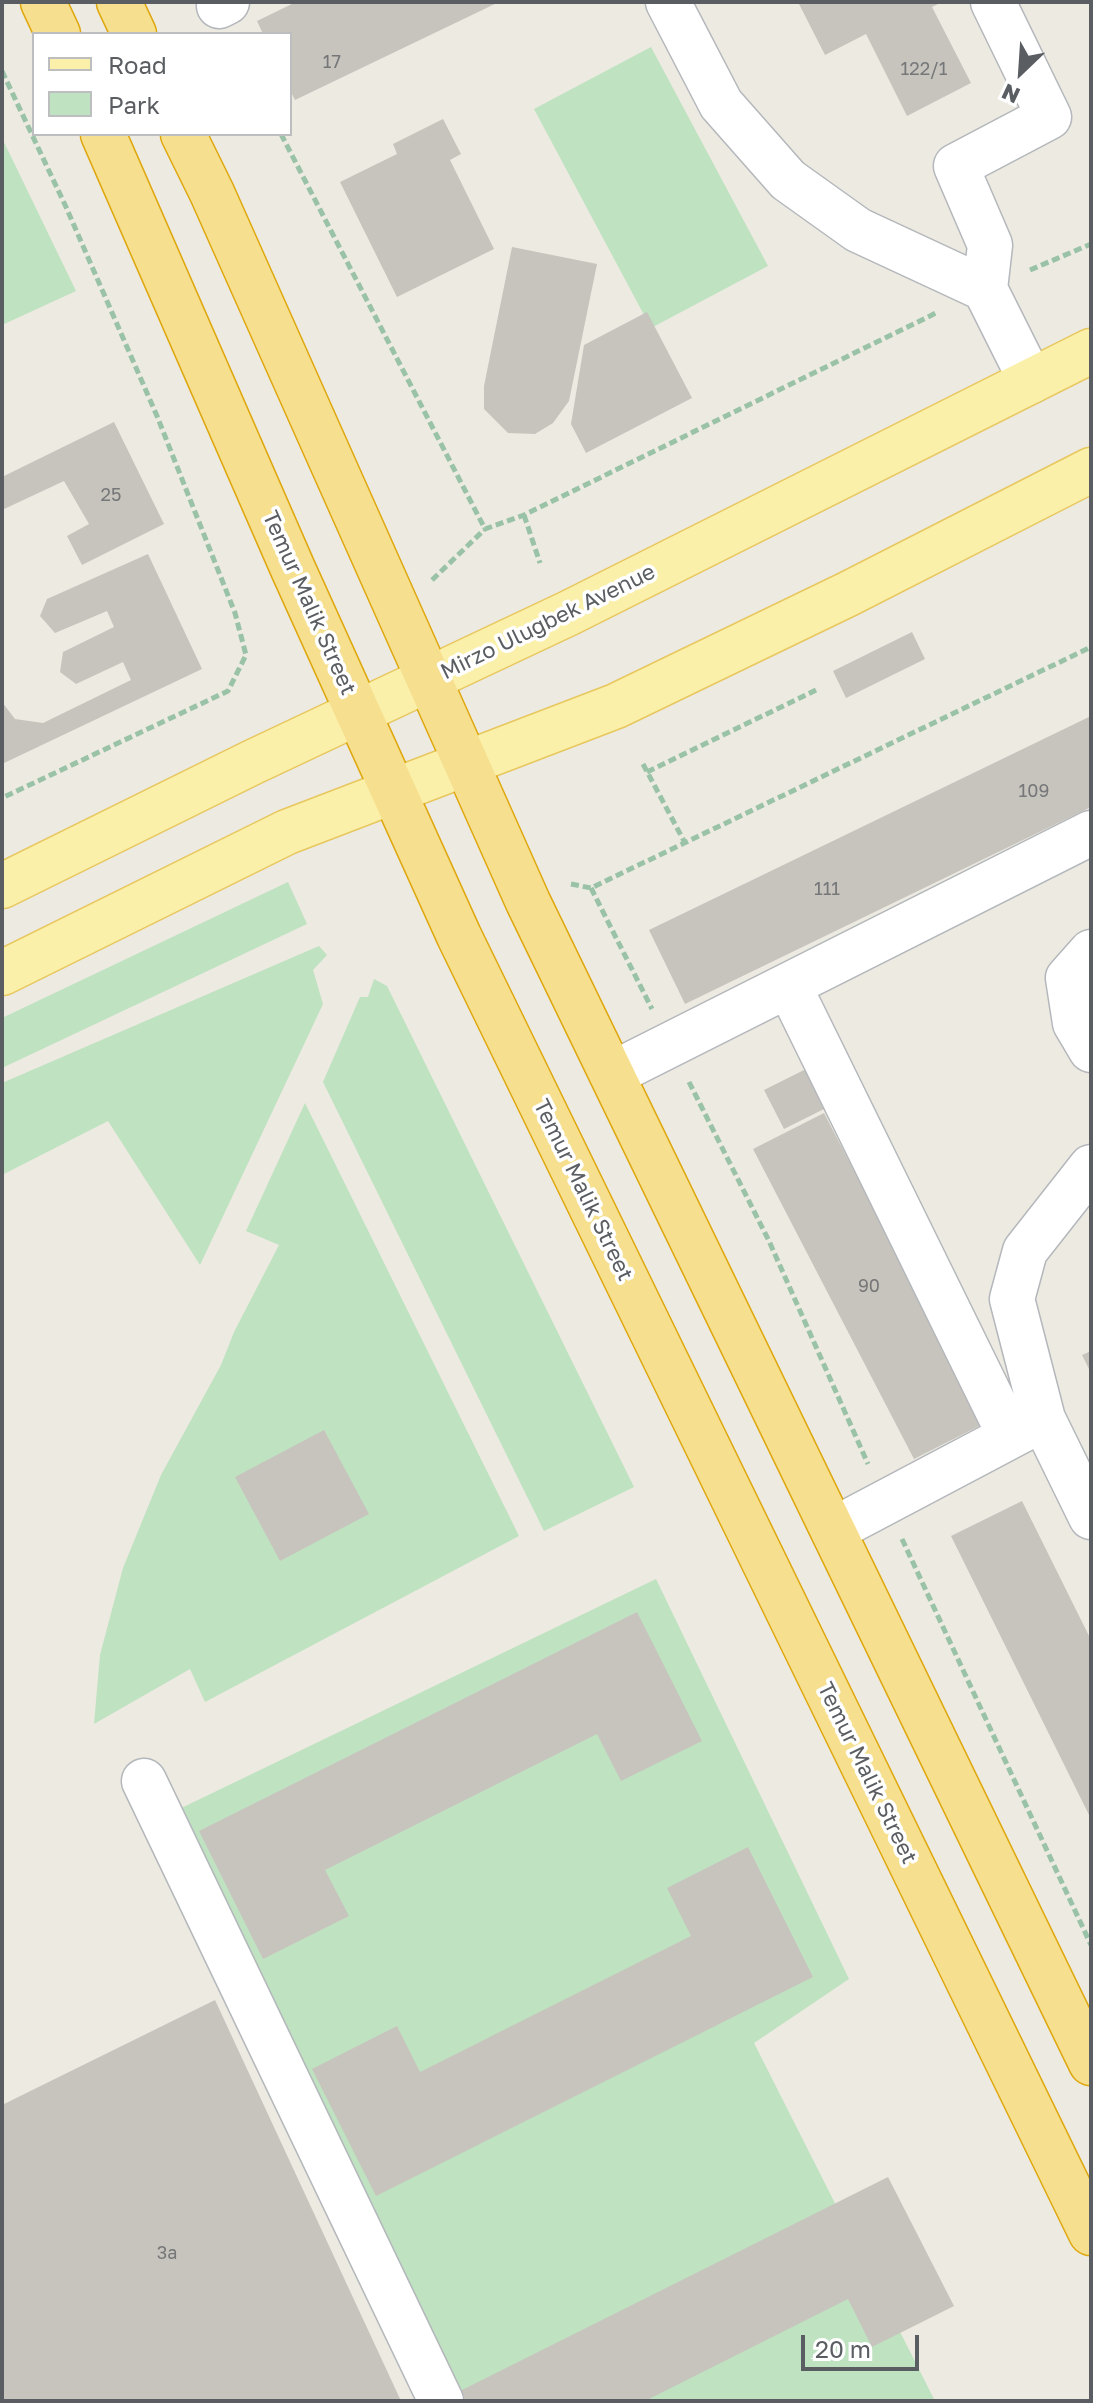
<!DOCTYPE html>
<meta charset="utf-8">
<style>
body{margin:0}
#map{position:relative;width:1093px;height:2403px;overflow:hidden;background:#eceae1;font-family:"Golos Text",sans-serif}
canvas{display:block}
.frame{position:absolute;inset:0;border:4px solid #5a5d61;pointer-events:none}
.legend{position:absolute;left:32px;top:32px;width:260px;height:104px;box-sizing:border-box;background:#fff;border:2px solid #bdbec0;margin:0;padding:10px 14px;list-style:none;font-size:24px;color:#5a5d61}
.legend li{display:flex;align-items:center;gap:16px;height:40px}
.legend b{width:40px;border:2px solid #bdbec0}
.north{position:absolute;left:981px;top:32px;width:80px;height:80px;-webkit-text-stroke:6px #fff;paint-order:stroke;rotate:205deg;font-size:22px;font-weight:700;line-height:32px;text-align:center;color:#5a5d61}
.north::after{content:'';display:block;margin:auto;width:28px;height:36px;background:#5a5d61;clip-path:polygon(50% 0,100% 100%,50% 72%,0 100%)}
.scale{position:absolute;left:801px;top:2335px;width:118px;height:36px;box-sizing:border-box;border:4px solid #5a5d61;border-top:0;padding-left:10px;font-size:24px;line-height:28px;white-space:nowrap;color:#5a5d61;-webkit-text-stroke:6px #fff;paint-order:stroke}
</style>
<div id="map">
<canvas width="1093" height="2403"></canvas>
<div class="frame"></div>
<ul class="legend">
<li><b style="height:10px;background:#faf0a9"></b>Road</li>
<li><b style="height:22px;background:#bfe2c1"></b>Park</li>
</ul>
<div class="north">N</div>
<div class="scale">20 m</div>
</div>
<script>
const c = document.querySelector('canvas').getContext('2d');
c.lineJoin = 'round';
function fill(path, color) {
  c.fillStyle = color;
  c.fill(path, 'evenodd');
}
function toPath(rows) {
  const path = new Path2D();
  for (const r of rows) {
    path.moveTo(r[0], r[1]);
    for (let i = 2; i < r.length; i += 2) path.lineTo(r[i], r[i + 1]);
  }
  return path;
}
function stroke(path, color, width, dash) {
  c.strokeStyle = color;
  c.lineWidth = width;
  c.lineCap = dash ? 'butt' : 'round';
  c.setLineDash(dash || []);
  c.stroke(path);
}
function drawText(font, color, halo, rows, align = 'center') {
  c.font = font + ' "Golos Text",sans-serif';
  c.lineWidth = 7;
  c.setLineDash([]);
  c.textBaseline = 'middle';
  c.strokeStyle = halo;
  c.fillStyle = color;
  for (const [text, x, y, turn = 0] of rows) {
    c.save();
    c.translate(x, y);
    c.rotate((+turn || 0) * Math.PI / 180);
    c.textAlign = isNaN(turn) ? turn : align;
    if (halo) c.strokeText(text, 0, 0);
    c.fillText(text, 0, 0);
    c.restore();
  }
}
const green = toPath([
 [651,47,768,266,651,328,534,109],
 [2,138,76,291,2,325],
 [288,882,307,924,2,1068,2,1018],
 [319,946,327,955,313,970,323,1004,200,1265,108,1121,2,1175,2,1083],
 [374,979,387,986,634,1487,544,1531,323,1082,360,997,368,997],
 [305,1103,519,1536,205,1702,190,1669,94,1724,100,1655,123,1568,161,1475,221,1365,234,1332,279,1245,246,1231],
 [656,1579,849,1979,754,2043,935,2401,440,2401,142,1827]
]);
const building = toPath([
 [296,2,499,2,295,100,290,90,290,34,263,34,257,21],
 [798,2,942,2,932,7,971,83,907,116,866,34,825,55],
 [443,119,461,154,450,160,494,249,397,297,340,182,397,154,393,144],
 [512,247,597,264,569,401,553,423,535,434,508,433,484,409,484,386],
 [647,312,692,398,586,453,571,424,584,345],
 [114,422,164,524,82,565,67,536,89,524,64,481,2,510,2,477],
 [148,554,202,669,2,764,2,702,15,719,43,723,131,680,123,662,76,684,60,672,63,652,114,627,107,611,55,633,40,616,47,599],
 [912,632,925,659,846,698,833,671],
 [1091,716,1091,807,685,1004,649,930],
 [814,1065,834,1104,784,1129,764,1090],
 [824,1113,985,1423,914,1459,753,1149],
 [1091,1351,1091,1373,1082,1355],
 [324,1430,369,1514,280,1561,235,1477],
 [1022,1501,1091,1640,1091,1819,951,1536],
 [637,1612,702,1741,621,1781,597,1734,325,1870,349,1916,263,1959,199,1831],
 [748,1847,813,1977,376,2196,312,2069,397,2026,420,2072,691,1936,667,1888],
 [215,2000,401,2401,2,2401,2,2105],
 [888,2177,954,2306,872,2347,848,2299,645,2401,453,2401,450,2396]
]);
const path = toPath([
 [2,71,66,207,157,416,235,613,246,655,228,691,2,798],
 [281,134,485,529,524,515,938,312],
 [1030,270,1091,244],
 [524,515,540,563],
 [432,580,485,529],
 [643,764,685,843],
 [647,772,816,690],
 [571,884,591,888,1091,647],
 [591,888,652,1009],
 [689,1082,769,1241,868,1464],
 [902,1539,1091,1945]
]);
const minor = toPath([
 [668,2,721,104,788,180,858,230,985,289,1031,381],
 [219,6,227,2],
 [985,289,990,245,956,166,1049,117,993,2],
 [1091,952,1068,978,1075,1023,1091,1050],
 [789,986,1010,1436],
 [612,1074,1091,833],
 [1043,1419,1012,1299,1025,1251,1091,1167],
 [833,1530,1043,1419,1091,1517],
 [144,1781,441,2401]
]);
const major = toPath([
 [2,886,253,762,569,613,1091,351],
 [2,973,287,832,616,706,848,594,1091,470]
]);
const highway = toPath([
 [43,2,58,34],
 [119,2,134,34],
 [103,134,293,569,459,936,1091,2233],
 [183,134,212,193,528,902,1091,2063]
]);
const numberNames = [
 ["17",332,62],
 ["122/1",924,69],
 ["25",111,495],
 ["109",1034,791],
 ["111",827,889],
 ["90",869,1286],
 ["3а",167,2253]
];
const streetNames = [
 ["Temur Malik Street",309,603,66],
 ["Mirzo Ulugbek Avenue",548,622,-26],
 ["Temur Malik Street",583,1190,64],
 ["Temur Malik Street",867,1773,64]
];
fill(green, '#bfe2c1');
fill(building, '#c7c4be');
stroke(minor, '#b4b7bb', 47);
stroke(major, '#e8c75f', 47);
stroke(highway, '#dfa70e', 47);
stroke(path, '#99c2a7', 5, [8, 4]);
stroke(minor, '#fff', 44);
stroke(major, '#faf0a9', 44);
stroke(highway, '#f6e08f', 44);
drawText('18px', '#757778', null, numberNames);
drawText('22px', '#5a5d61', '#fff', streetNames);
</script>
